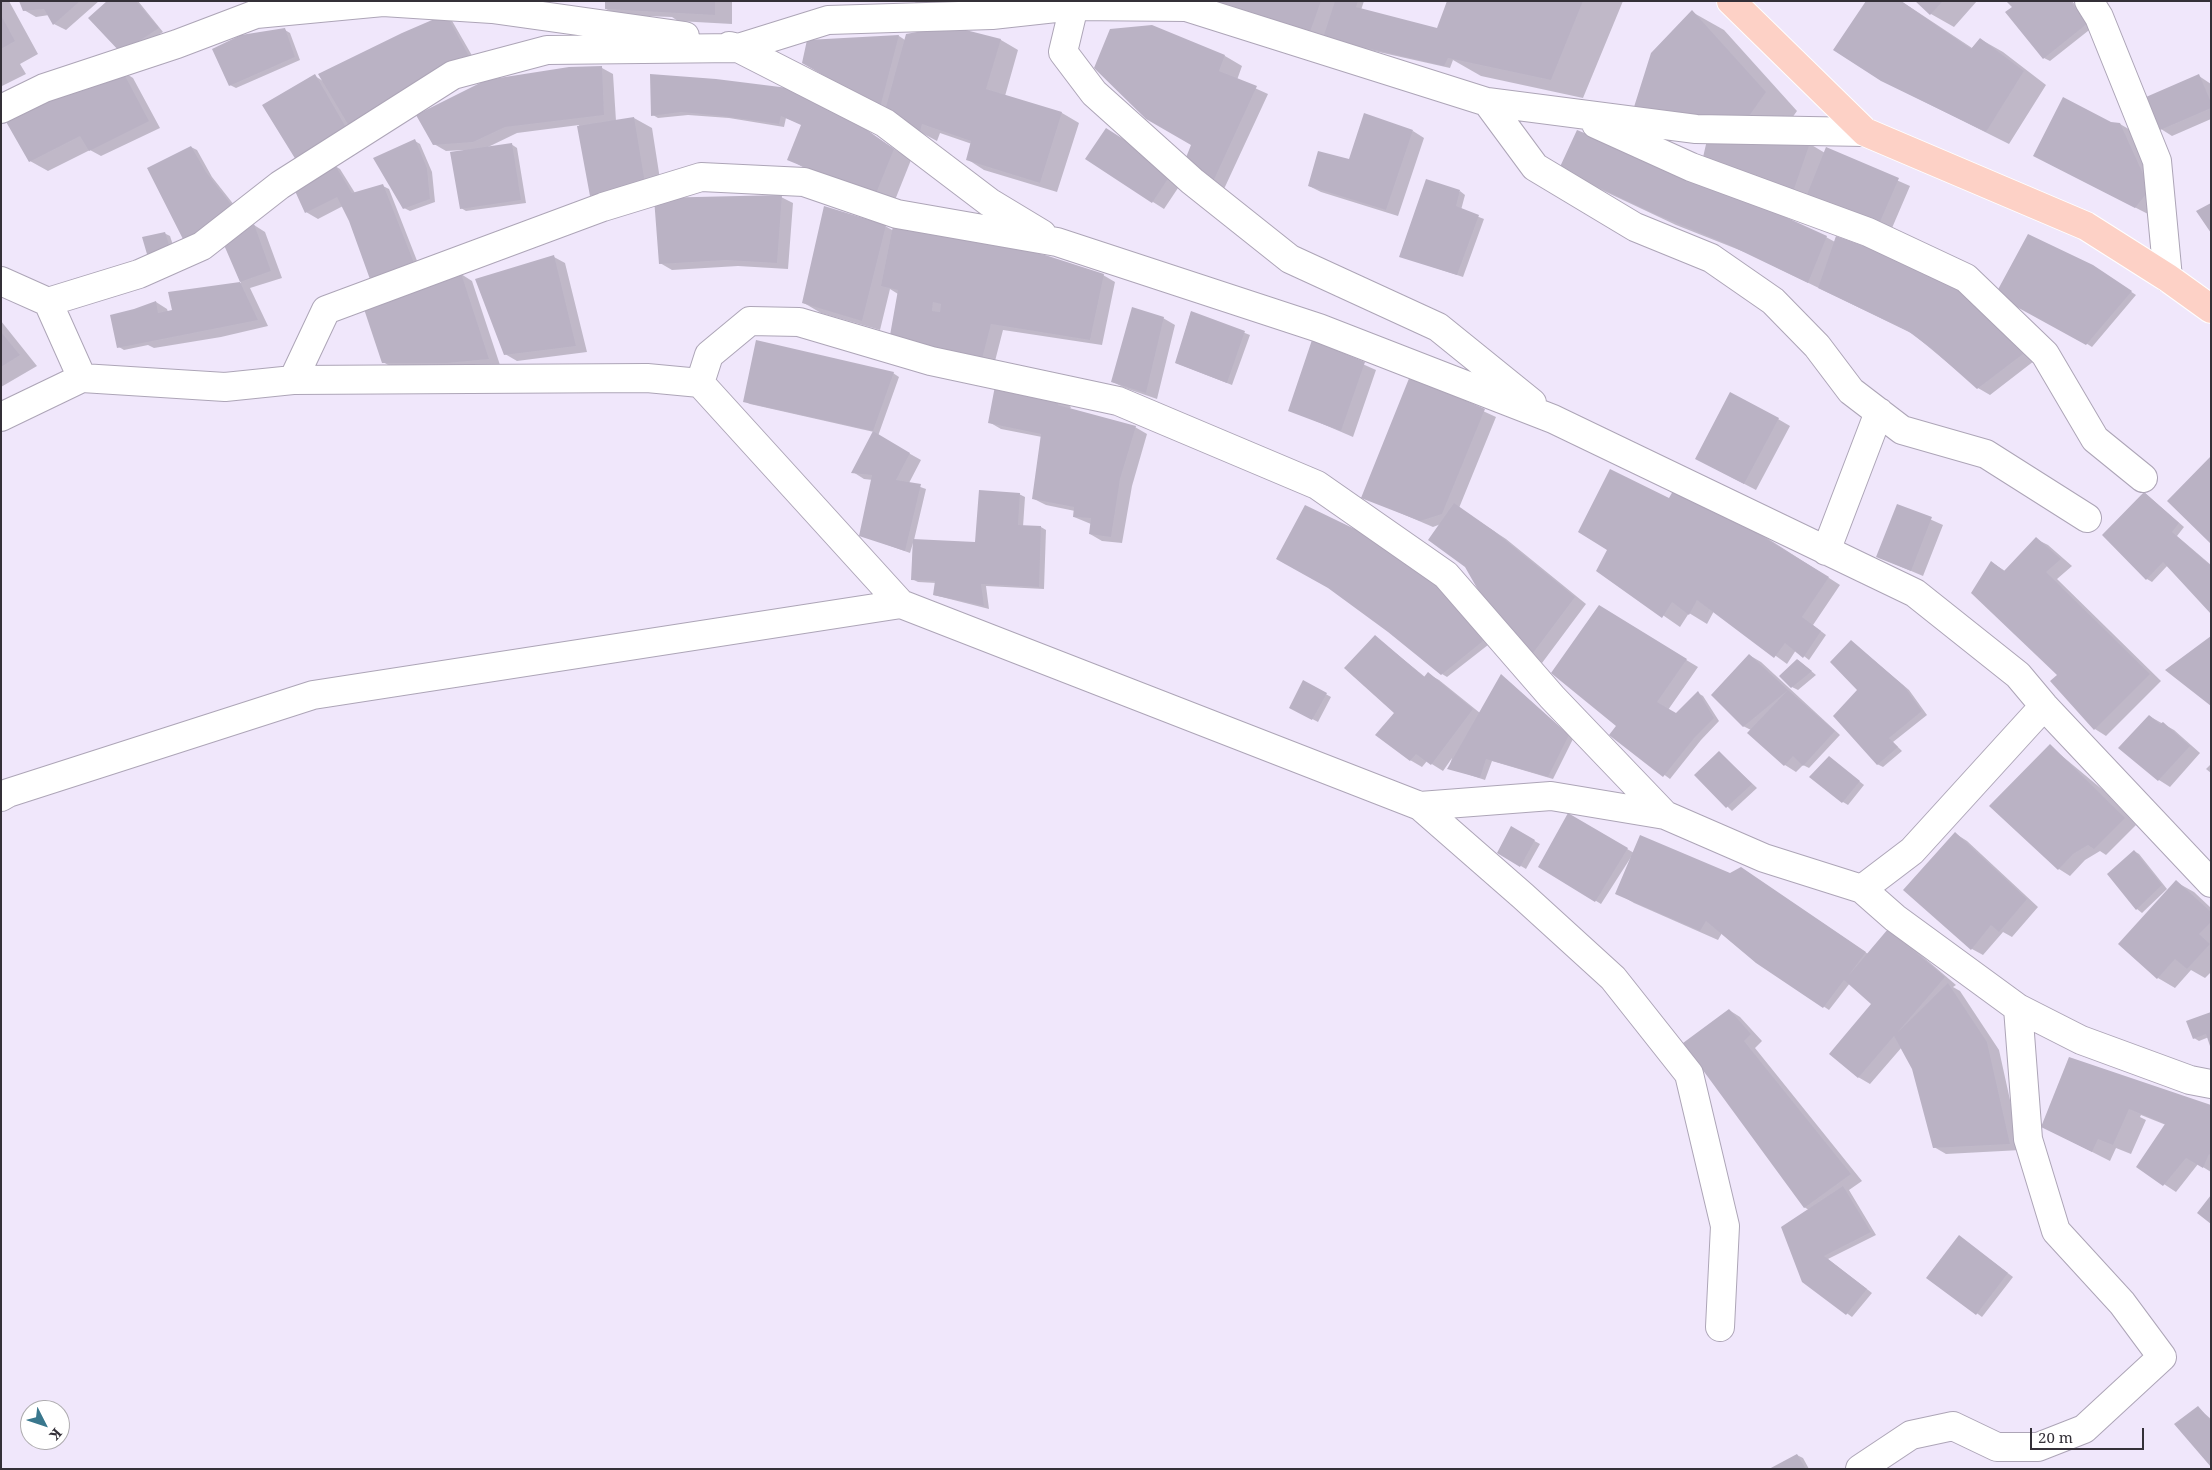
<!DOCTYPE html>
<style>
body{margin:0}
#map{position:relative;width:2212px;height:1470px;overflow:hidden;background:#f0e7fb;font-family:"Noto Serif",serif}
canvas{display:block}
.frame{position:absolute;inset:0;border:2px solid #343038;pointer-events:none}
.north{position:absolute;left:20px;top:1400px;width:50px;height:50px;box-sizing:border-box;background:#fff;border:1px solid #aeacaf;border-radius:50%;rotate:131deg;font-size:14px;font-weight:700;line-height:20px;text-align:center;color:#343038}
.north::after{content:'';display:block;margin:auto;width:18px;height:22px;background:#39778d;clip-path:polygon(50% 0,100% 100%,50% 72%,0 100%)}
.scale{position:absolute;left:2030px;top:1428px;width:114px;height:22px;box-sizing:border-box;border:2px solid #343038;border-top:0;padding-left:6px;font-size:15px;line-height:18px;white-space:nowrap;color:#343038;-webkit-text-stroke:4px #fff;paint-order:stroke}
</style>
<div id="map">
<canvas width="2212" height="1470"></canvas>
<div class="frame"></div>
<div class="north">K</div>
<div class="scale">20 m</div>
</div>
<script>
const c = document.querySelector('canvas').getContext('2d');
c.lineJoin = 'round';
function fill(path, color) {
  c.fillStyle = color;
  c.fill(path, 'evenodd');
}
function toPath(rows) {
  const path = new Path2D();
  for (const r of rows) {
    path.moveTo(r[0], r[1]);
    for (let i = 2; i < r.length; i += 2) path.lineTo(r[i], r[i + 1]);
  }
  return path;
}
function stroke(path, color, width, dash) {
  c.strokeStyle = color;
  c.lineWidth = width;
  c.lineCap = dash ? 'butt' : 'round';
  c.setLineDash(dash || []);
  c.stroke(path);
}
const shadow = toPath([
 [1,1,9,1,38,54,20,64,26,74,2,86],
 [20,1,99,1,66,30,54,24,49,15,36,17,24,10],
 [109,1,138,1,163,32,127,55],
 [607,1,732,1,732,24,678,21,672,17,618,15,606,9],
 [913,1,1036,1,919,5],
 [1216,1,1364,1,1361,10,1438,29,1449,1,1623,1,1583,98,1481,76,1453,60,1450,68,1334,42,1230,9],
 [1901,1,1972,48,1980,39,2003,52,2046,85,2009,144,1881,80],
 [1916,1,1977,1,1954,27,1931,14],
 [2008,1,2072,1,2093,27,2050,61,2044,58,2006,12,2014,7],
 [1692,12,1724,30,1797,111,1779,136,1694,130],
 [451,19,474,59,303,162,315,76,323,81,319,74],
 [1152,27,1225,56,1242,66,1237,80,1268,94,1224,189,1212,183,1192,144],
 [285,30,290,33,300,60,236,88,230,85],
 [899,36,905,40,1001,40,1018,50,1005,96,1062,113,1079,123,1057,192,984,170,967,159,972,144,940,133,937,141,886,114,808,41],
 [602,68,613,74,616,121,634,118,652,128,662,192,609,205,591,195,579,125,517,133,486,148,511,144,517,148,526,203,466,211,461,208,464,150,446,151,434,144],
 [122,71,133,78,160,128,101,156,90,150,48,171,30,161],
 [651,76,867,131,911,160,893,205,806,169,789,159,803,125,786,118,784,127,729,118,688,115,658,118,653,115],
 [2199,76,2211,84,2211,119,2172,136,2161,129],
 [2111,124,2120,124,2132,131,2161,196,2148,214,2046,162],
 [1106,129,1184,179,1164,209,1153,202],
 [1413,131,1424,138,1398,216,1321,192,1309,186,1350,160],
 [415,141,420,144,432,172,435,202,410,211,404,208],
 [1810,144,1825,153,1826,149,1910,186,1892,228,1826,206,1734,184],
 [191,147,197,150,212,177,242,215,212,243],
 [335,166,340,169,355,193,383,186,389,189,421,271,350,220,343,206,318,219,306,212],
 [1572,176,1826,237,1835,242,1955,281,2034,361,1990,395,1978,388,1913,334,1747,253,1676,225],
 [1460,191,1465,195,1461,210,1484,219,1463,277,1400,256],
 [781,197,793,203,788,269,738,266,672,270,660,263],
 [254,225,265,232,282,278,250,288,268,326,221,337,154,348,148,345,124,350,119,347,135,310,156,302,167,309,168,312,173,311,170,293,241,283,225,245],
 [885,226,894,231,1103,275,1115,282,1102,345,1003,330,994,365,902,347,898,294,890,289,880,330,821,313,804,303],
 [164,233,170,236,177,257,143,238],
 [554,257,565,263,587,352,517,361,505,354],
 [2103,273,2136,295,2092,347,2067,331],
 [461,274,472,281,500,365,395,369,383,362],
 [1191,312,1250,335,1232,385,1176,363],
 [1163,318,1175,325,1157,399,1125,388,1113,382],
 [1,321,37,366,1,387],
 [1313,342,1376,370,1353,437,1290,410],
 [893,373,899,377,878,436,921,460,909,483,926,489,914,540,976,543,1019,494,1025,497,1023,527,1041,527,1046,530,1044,589,986,586,989,609,934,595,936,583,918,582,912,579,913,543,910,553,860,535,873,480,864,479,853,472,874,432,750,404,744,401],
 [1411,378,1496,417,1459,508,1506,539,1586,604,1542,663,1531,656,1441,524,1433,527,1363,497],
 [1060,400,1071,407,1070,409,1135,427,1147,434,1132,486,1122,543,1102,541,1090,534,1091,524,1074,517,1075,511,1046,505,1034,499,1042,437,1001,429,989,422],
 [1778,419,1790,426,1756,490,1708,465],
 [2145,493,2184,527,2177,536,2211,565,2211,613,2168,565,2152,582,2147,579],
 [1669,499,1753,529,1840,585,1813,625,1826,635,1809,660,1796,650,1787,664,1714,611,1707,624,1689,613,1680,627,1615,582],
 [1898,505,1943,525,1923,576,1878,557],
 [2036,539,2048,545,2072,566,2057,579,2161,681,2106,736,2095,729,2058,675,1991,562,2005,571],
 [1453,596,1488,645,1447,677,1442,674],
 [1376,637,1425,677,1428,674,1439,680,1480,713,1506,679,1573,739,1553,779,1492,761,1485,780,1449,768,1452,758,1443,771,1427,761,1422,767,1410,760],
 [1852,642,1909,690,1927,715,1893,742,1902,751,1883,767,1877,764,1859,690],
 [1663,646,1698,667,1668,710,1676,715,1698,693,1703,696,1719,721,1701,740,1670,779,1611,735],
 [1749,655,1761,662,1840,735,1809,768,1803,765,1796,772,1785,765,1751,730,1743,726],
 [1798,660,1816,675,1798,690,1792,687],
 [1304,682,1331,697,1318,722,1290,707],
 [2149,716,2174,730,2200,753,2170,787,2159,780],
 [2050,746,2103,790,2136,825,2106,855,2100,851,2085,860,2070,876,2059,869],
 [1719,752,1757,788,1732,811,1696,776],
 [1834,761,1864,785,1848,805,1843,802],
 [2211,764,2211,773,2206,769],
 [1569,815,1634,853,1730,874,1747,872,1868,954,1889,930,1900,937,1956,985,1953,987,1960,991,1999,1050,2021,1150,1946,1154,1934,1147,1913,1069,1902,1047,1870,1084,1858,1077,1872,1004,1850,983,1829,1010,1757,962,1722,933,1718,940,1634,903,1617,893,1633,854,1601,904,1539,866],
 [1511,828,1540,844,1526,869,1499,853],
 [1956,834,1967,841,2038,907,2012,937,2003,932,1983,955,1972,949],
 [2134,851,2139,854,2167,889,2142,913,2137,909],
 [2176,882,2194,892,2211,908,2211,972,2205,978,2191,970,2175,988,2158,978],
 [1729,1010,1740,1017,1762,1041,1755,1048,1862,1181,1849,1190,1876,1235,1828,1259,1872,1293,1852,1317,1803,1281,1809,1210,1804,1207],
 [2211,1014,2209,1037,2199,1041,2194,1038],
 [2069,1059,2211,1106,2211,1172,2198,1164,2176,1192,2138,1167,2166,1125,2141,1115,2140,1117,2146,1120,2131,1154,2116,1148,2110,1161,2043,1127],
 [1964,1240,2013,1277,1982,1317,1928,1277],
 [2198,1408,2211,1419,2211,1465],
 [1797,1455,1803,1458,1809,1469,1771,1469]
]);
const building = toPath([
 [19,1,80,1,53,25,44,9,23,11],
 [107,1,136,1,159,28,121,53,88,18],
 [605,1,715,1,715,15,605,9],
 [1217,1,1321,1,1310,32],
 [1335,1,1358,1,1356,7,1437,28,1447,1,1583,1,1551,80,1448,58,1444,66,1323,38],
 [1866,1,1901,1,1971,49,1980,38,2024,71,1986,132,1881,81,1833,50],
 [1915,1,1943,1,1930,15],
 [2006,1,2070,1,2088,23,2043,59,2005,12,2012,7],
 [1692,10,1766,92,1747,119,1661,113,1634,107,1651,53],
 [446,14,469,56,352,131,318,74,402,33],
 [1,15,15,41,1,49],
 [1152,25,1225,55,1219,71,1257,86,1212,184,1183,165,1191,145,1146,119,1094,68,1110,29],
 [950,26,1001,39,986,89,1062,112,1040,183,966,160,971,141,922,124,920,132,884,114,906,34],
 [285,28,295,57,229,86,212,49,241,35],
 [899,35,880,108,802,63,807,40],
 [602,66,604,115,505,127,473,142,433,145,416,115,486,80,569,67],
 [122,70,149,121,89,151,80,136,29,162,5,120],
 [315,74,347,129,296,160,262,105],
 [650,74,716,79,788,88,812,98,867,130,894,149,875,196,787,160,801,125,781,116,779,124,722,116,681,112,651,116],
 [2199,74,2211,102,2211,108,2160,130,2146,97],
 [2063,97,2111,122,2120,123,2150,189,2135,208,2033,156],
 [1364,113,1413,130,1386,210,1308,186,1318,151,1349,159],
 [634,117,645,183,590,196,577,126],
 [1106,128,1173,171,1152,203,1085,159],
 [1577,130,1748,200,1827,236,1808,283,1729,245,1657,215,1559,169],
 [415,139,427,168,430,199,403,209,373,158],
 [1707,140,1810,143,1792,195,1701,166],
 [512,143,521,200,460,209,450,152],
 [191,146,206,172,237,212,188,249,147,168],
 [1826,147,1899,178,1880,222,1806,197],
 [335,165,352,193,383,184,416,268,371,282,349,221,337,197,305,213,295,191],
 [1426,179,1460,190,1456,206,1479,215,1457,275,1399,257],
 [782,195,777,263,726,260,659,264,654,198],
 [2211,203,2211,233,2196,211],
 [824,206,886,225,862,321,802,303],
 [894,221,1045,255,1104,274,1090,340,991,324,982,359,889,341,898,290,881,286],
 [933,302,941,304,940,312,932,311],
 [254,224,271,271,240,282,224,245],
 [165,232,172,254,149,261,142,237],
 [2028,234,2093,265,2132,291,2086,345,1995,295],
 [1836,236,1956,279,2023,354,1977,389,1932,349,1908,331,1818,288],
 [554,255,576,346,504,355,475,279],
 [461,273,489,359,447,363,382,363,362,303],
 [240,282,258,320,117,348,110,315,134,309,156,301,158,313,172,310,168,292],
 [1132,307,1164,317,1146,393,1111,382],
 [1191,311,1245,331,1227,383,1175,363],
 [1,332,20,355,1,367],
 [756,340,894,372,873,431,910,453,896,480,921,484,905,551,859,536,872,475,851,473,873,431,743,402],
 [1312,340,1365,362,1341,431,1288,411],
 [1410,376,1485,409,1442,514,1420,521,1361,498],
 [995,386,1060,399,1058,405,1136,426,1120,479,1111,537,1089,534,1091,518,1073,517,1074,507,1032,499,1041,434,988,423],
 [1730,392,1779,418,1744,484,1695,459],
 [2211,456,2211,544,2167,501],
 [1610,469,1669,498,1673,491,1752,530,1829,577,1802,617,1821,631,1803,658,1785,643,1774,658,1697,600,1689,615,1672,602,1662,618,1596,571,1607,550,1578,532],
 [979,490,1020,493,1018,525,1041,526,1039,587,981,584,984,606,933,595,935,581,911,580,913,539,975,542],
 [2144,492,2179,523,2172,532,2211,566,2211,614,2163,562,2146,580,2102,535],
 [1454,503,1494,531,1575,597,1530,657,1494,618,1465,567,1428,540],
 [1897,504,1932,517,1911,571,1876,557],
 [1305,505,1363,533,1445,587,1483,641,1441,675,1388,632,1328,588,1276,559],
 [2036,537,2061,559,2046,572,2150,674,2094,730,2050,681,2057,675,1971,593,1991,561,2004,571],
 [1599,605,1687,659,1657,702,1676,713,1698,691,1714,718,1695,737,1663,777,1609,735,1616,726,1551,673],
 [1375,635,1424,677,1428,672,1473,709,1431,765,1416,754,1410,761,1375,735,1394,713,1344,668],
 [2211,636,2211,706,2165,670],
 [1851,640,1904,686,1922,711,1889,738,1898,747,1877,765,1833,716,1857,690,1830,662],
 [1749,654,1788,690,1743,727,1711,695],
 [1797,659,1812,671,1791,688,1779,676],
 [1501,674,1569,735,1548,777,1486,759,1480,778,1447,769],
 [1303,680,1327,693,1312,720,1289,708],
 [1788,690,1835,731,1803,766,1793,756,1784,766,1747,733],
 [2149,715,2160,724,2163,722,2190,746,2158,781,2118,748],
 [2050,744,2125,818,2094,849,2088,845,2073,854,2058,870,1989,806],
 [1719,751,1752,784,1726,808,1694,775],
 [1829,756,1860,781,1842,803,1809,777],
 [1568,813,1628,848,1595,902,1538,867],
 [1511,826,1535,840,1520,867,1497,853],
 [1955,832,2027,899,1999,932,1991,925,1971,950,1903,890],
 [1640,835,1730,873,1741,867,1866,952,1849,975,1888,929,1945,977,1897,1033,1948,983,1987,1042,2010,1144,1933,1148,1912,1069,1894,1036,1858,1078,1829,1054,1871,1004,1844,980,1823,1008,1756,963,1706,921,1700,931,1615,894],
 [2134,850,2162,885,2136,910,2107,874],
 [2176,880,2211,912,2211,922,2199,934,2210,944,2187,969,2175,959,2157,979,2118,944],
 [1729,1009,1751,1034,1744,1041,1851,1174,1804,1208,1683,1043],
 [2211,1012,2211,1046,2210,1046,2206,1034,2193,1039,2186,1021],
 [2069,1057,2211,1105,2211,1155,2209,1154,2203,1168,2186,1158,2163,1186,2136,1167,2165,1124,2129,1109,2113,1145,2098,1139,2092,1152,2041,1127],
 [1843,1186,1871,1232,1824,1256,1867,1289,1846,1315,1802,1282,1781,1227],
 [2211,1195,2211,1224,2197,1213],
 [1959,1235,2008,1273,1976,1315,1926,1278],
 [2198,1406,2211,1421,2211,1467,2174,1424],
 [1797,1454,1806,1469,1769,1469]
]);
const minor = toPath([
 [1068,1,1074,6,1063,52,1094,93,1192,181,1290,259,1438,327,1532,403],
 [2089,1,2099,17,2157,161,2168,278],
 [729,46,738,48,885,123,989,202,1042,234],
 [1487,102,1535,167,1635,227,1711,258,1773,301,1817,346,1851,391,1902,430,1986,454,2087,518],
 [1,109,44,88,177,44,256,14,383,2,492,9,685,36],
 [1596,124,1691,167,1868,232,1966,278,2045,354,2095,439,2143,478],
 [1,281,48,302,82,378],
 [48,302,139,274,202,246,280,185,453,75,547,50,738,48,828,20,992,15,1074,6,1186,7,1487,102,1696,129,1865,132],
 [293,380,326,310,603,207,701,177,804,182,897,214,1057,242,1319,328,1553,419,1915,593,2018,675,2044,706,2211,883],
 [700,383,709,355,750,321,799,322,931,361,1118,401,1317,485,1446,575,1552,697,1665,815],
 [1,417,82,378,225,387,293,380,647,378,700,383,901,604,1420,806,1523,896,1613,978,1689,1074,1725,1226,1720,1327],
 [1826,551,1879,412],
 [1,797,8,793,313,695,901,604],
 [1420,806,1551,796,1665,815,1764,858,1862,889,1895,918,2018,1008,2081,1040,2190,1080,2211,1084],
 [1862,889,1912,851,2044,706],
 [1860,1469,1911,1435,1953,1426,1997,1447,2038,1447,2084,1429,2162,1357,2122,1303,2056,1231,2028,1139,2018,1008]
]);
const major = toPath([
 [1731,1,1865,132,2086,226,2168,278,2211,309]
]);
fill(shadow, '#0003');
fill(building, '#bab2c4');
stroke(minor, '#ada5b7', 30);
stroke(major, '#fff', 30);
stroke(minor, '#fff', 28);
stroke(major, '#fdd1c6', 28);
</script>
